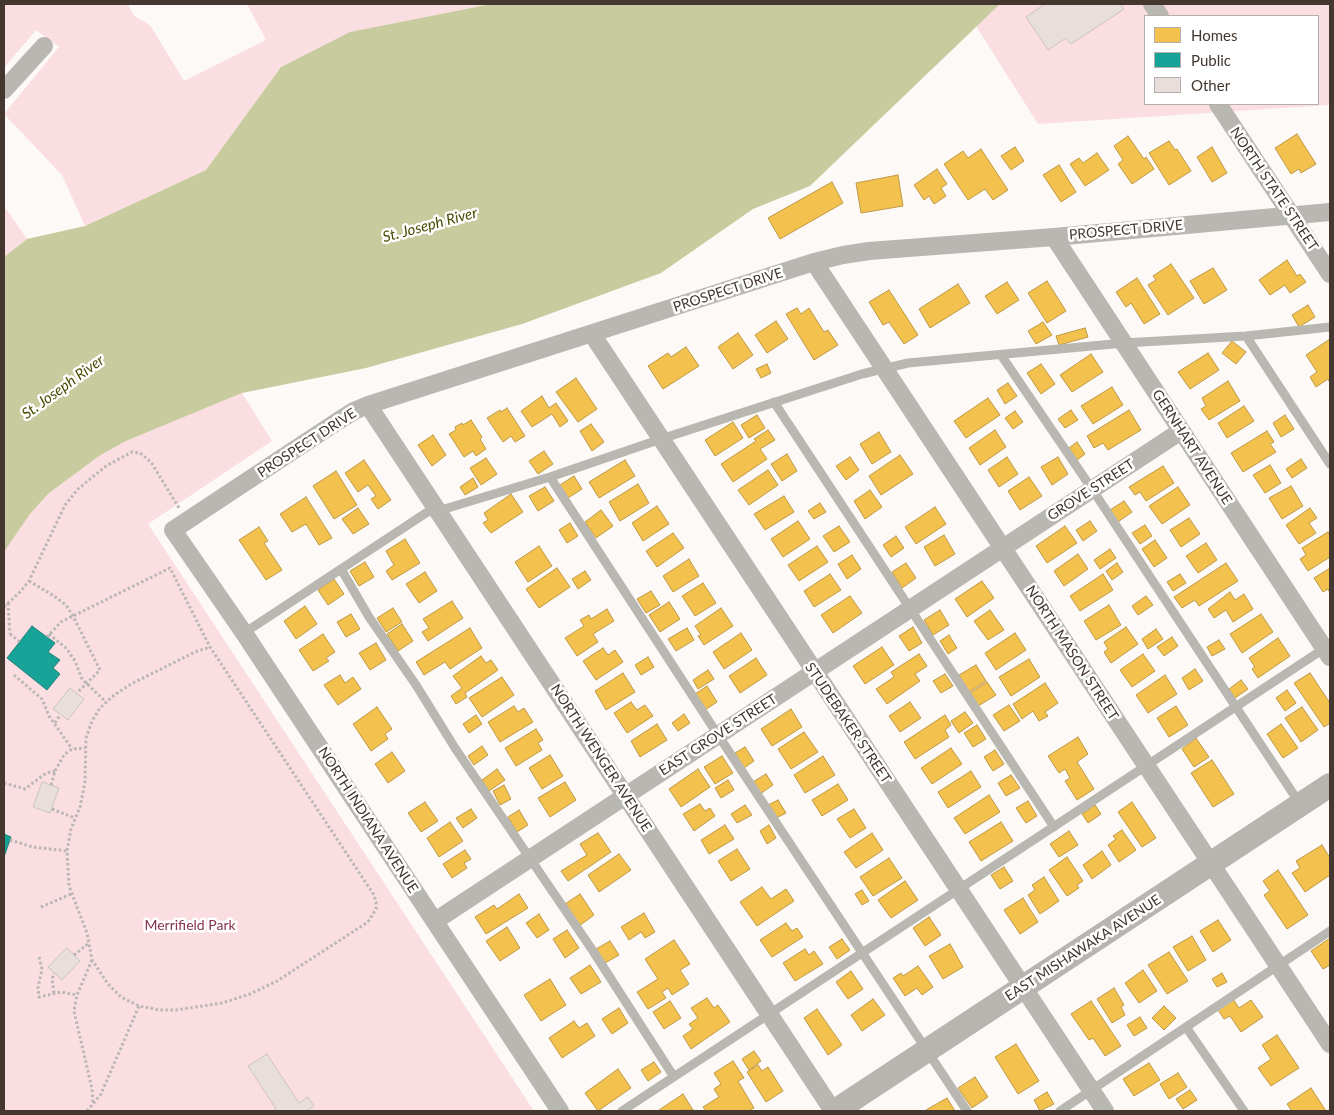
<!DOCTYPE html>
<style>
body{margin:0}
#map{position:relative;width:1334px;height:1115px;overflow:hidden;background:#fcf9f6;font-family:Lato,sans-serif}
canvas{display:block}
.frame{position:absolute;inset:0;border:5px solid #43372f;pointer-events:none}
.legend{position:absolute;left:1144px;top:15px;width:175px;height:90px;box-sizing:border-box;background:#fff;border:1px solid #b4afac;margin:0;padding:6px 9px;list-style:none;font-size:15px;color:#43372f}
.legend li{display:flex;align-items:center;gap:10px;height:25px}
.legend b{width:25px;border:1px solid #b4afac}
</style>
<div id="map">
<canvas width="1334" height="1115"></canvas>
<div class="frame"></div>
<ul class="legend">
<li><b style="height:14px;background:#f2c14e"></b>Homes</li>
<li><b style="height:14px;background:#17a398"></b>Public</li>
<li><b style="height:14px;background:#e8dfdc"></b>Other</li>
</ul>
</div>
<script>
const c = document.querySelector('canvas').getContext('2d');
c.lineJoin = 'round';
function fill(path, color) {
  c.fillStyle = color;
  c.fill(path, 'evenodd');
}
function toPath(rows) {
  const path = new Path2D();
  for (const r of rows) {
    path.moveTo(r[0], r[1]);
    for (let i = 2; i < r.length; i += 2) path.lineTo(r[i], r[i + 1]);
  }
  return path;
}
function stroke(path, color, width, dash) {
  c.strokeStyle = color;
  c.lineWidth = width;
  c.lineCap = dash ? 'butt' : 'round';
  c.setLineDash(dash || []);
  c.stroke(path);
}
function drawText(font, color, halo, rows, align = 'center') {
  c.font = font + ' Lato,sans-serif';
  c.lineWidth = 5;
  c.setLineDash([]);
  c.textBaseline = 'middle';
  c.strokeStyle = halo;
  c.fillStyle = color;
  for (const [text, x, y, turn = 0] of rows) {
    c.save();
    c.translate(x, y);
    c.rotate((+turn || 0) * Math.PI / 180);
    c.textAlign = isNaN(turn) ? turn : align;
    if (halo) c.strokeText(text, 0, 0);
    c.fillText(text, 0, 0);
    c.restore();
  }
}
const green = toPath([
 [4,4,128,4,134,16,150,25,184,81,266,40,247,4,491,4,351,32,281,67,206,170,85,226,62,175,4,114,59,47,36,30,4,68],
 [1000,4,1330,4,1330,105,1038,124,976,26],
 [1145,16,1318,16,1318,104,1145,104],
 [4,206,27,239,4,257],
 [242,393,272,441,148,524,534,1111,4,1111,4,552,30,514,48,494,99,456,126,441]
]);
const water = toPath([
 [491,4,1000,4,810,186,753,209,661,273,522,324,366,368,242,393,126,441,99,456,48,494,30,514,4,552,4,257,27,239,85,226,206,170,281,67,350,32]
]);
const homes = toPath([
 [1297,134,1316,164,1301,173,1299,169,1291,174,1275,148,1297,134],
 [1128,136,1144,159,1146,157,1154,169,1132,184,1118,164,1123,160,1114,146,1128,136],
 [1169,141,1175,150,1177,149,1191,171,1169,185,1149,153,1169,141],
 [1015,147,1024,161,1011,170,1001,156,1015,147],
 [1212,147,1227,173,1212,182,1197,157,1212,147],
 [981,149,1008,190,993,200,985,189,968,200,944,164,963,151,968,158,981,149],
 [1097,153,1109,170,1085,186,1070,164,1079,158,1083,163,1097,153],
 [1059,165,1076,192,1061,202,1043,175,1059,165],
 [937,169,947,184,941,188,946,196,934,204,929,196,924,200,914,185,937,169],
 [898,175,903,206,861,213,856,183,898,175],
 [832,182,843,203,780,239,768,218,832,182],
 [1287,260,1297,276,1300,274,1306,282,1290,293,1285,285,1270,295,1259,280,1287,260],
 [1171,264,1194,298,1168,315,1148,285,1156,280,1153,276,1171,264],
 [1213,268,1227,290,1204,304,1190,281,1213,268],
 [1137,278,1160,314,1144,324,1131,303,1126,307,1116,292,1137,278],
 [1047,281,1066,311,1047,323,1028,293,1047,281],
 [1007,282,1019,300,997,314,985,296,1007,282],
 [958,284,970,303,930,328,919,309,958,284],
 [889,290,918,335,904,344,889,322,883,325,869,302,889,290],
 [1308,305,1315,317,1299,327,1292,315,1308,305],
 [797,308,801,314,809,308,824,332,828,330,838,345,814,360,786,314,797,308],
 [776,321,788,339,767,353,755,335,776,321],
 [1043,322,1052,335,1036,344,1028,331,1043,322],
 [1085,328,1088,337,1059,345,1056,336,1085,328],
 [738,333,753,355,733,369,718,347,738,333],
 [1330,339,1330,383,1328,379,1316,387,1310,377,1317,372,1306,355,1330,339],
 [1232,341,1246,352,1236,364,1222,353,1232,341],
 [686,347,699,366,663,389,648,366,668,353,671,357,686,347],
 [1208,353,1219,370,1190,389,1178,372,1208,353],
 [1091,354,1103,372,1072,392,1060,375,1091,354],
 [767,364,771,373,761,378,756,369,767,364],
 [1041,364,1055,384,1041,394,1027,373,1041,364],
 [576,378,597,409,578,422,556,392,576,378],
 [1228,381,1240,401,1209,420,1201,409,1206,406,1202,398,1228,381],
 [1008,383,1017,396,1005,404,997,390,1008,383],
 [1112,387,1123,405,1093,424,1081,406,1112,387],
 [542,396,549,408,556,403,568,421,560,427,552,414,532,427,521,411,542,396],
 [988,398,1000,415,966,438,954,421,988,398],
 [1244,406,1254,421,1227,438,1218,423,1244,406],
 [507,408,525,436,515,442,511,436,503,442,487,418,500,410,501,412,507,408],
 [1071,410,1078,420,1065,428,1058,419,1071,410],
 [1129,410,1141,430,1108,450,1103,443,1094,448,1087,436,1129,410],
 [1015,411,1023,422,1013,429,1005,418,1015,411],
 [757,415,765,428,749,438,741,425,757,415],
 [1285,415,1294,429,1281,437,1273,423,1285,415],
 [471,420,482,437,480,439,486,449,476,456,473,451,464,457,449,434,456,430,455,427,462,423,463,425,471,420],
 [733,422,743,438,715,456,705,440,733,422],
 [591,424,604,442,592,451,580,431,591,424],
 [768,430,775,440,760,449,767,459,733,482,721,464,756,441,754,439,768,430],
 [995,430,1006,447,980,465,969,448,995,430],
 [1267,431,1274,442,1270,444,1276,452,1243,472,1231,453,1267,431],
 [879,432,891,452,872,464,860,444,879,432],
 [433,435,446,455,432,466,418,445,433,435],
 [1077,442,1085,454,1077,460,1069,448,1077,442],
 [544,451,553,464,538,474,529,461,544,451],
 [787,454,797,471,782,481,771,464,787,454],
 [900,455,913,474,881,495,869,476,900,455],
 [850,457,859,470,846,480,836,466,850,457],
 [1007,457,1018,474,999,487,988,470,1007,457],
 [1058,457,1068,474,1052,485,1041,467,1058,457],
 [486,458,497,474,481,485,470,468,486,458],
 [1301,459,1307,468,1292,478,1286,469,1301,459],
 [364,460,391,500,378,509,371,499,376,496,368,485,358,492,345,473,364,460],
 [625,460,635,476,599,498,589,482,625,460],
 [1270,465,1281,483,1265,493,1253,475,1270,465],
 [1163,466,1174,483,1146,501,1140,492,1135,495,1129,487,1163,466],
 [768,470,778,485,749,505,738,490,768,470],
 [336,471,357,505,334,519,313,486,336,471],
 [574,476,582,489,568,498,560,485,574,476],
 [1029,477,1042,496,1020,510,1008,491,1029,477],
 [473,478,478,487,465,495,460,487,473,478],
 [638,484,649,503,620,521,609,502,638,484],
 [1291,486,1303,506,1282,519,1269,498,1291,486],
 [545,487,554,501,538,511,529,496,545,487],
 [1178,487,1190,505,1162,524,1149,506,1178,487],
 [870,490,882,507,865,519,854,501,870,490],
 [511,494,523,512,491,533,483,523,488,520,484,513,511,494],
 [784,496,794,512,765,530,754,514,784,496],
 [306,497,332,538,319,545,306,524,292,532,280,514,306,497],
 [1124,501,1132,512,1118,522,1110,510,1124,501],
 [820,503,826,512,814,519,808,511,820,503],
 [657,506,669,524,643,541,632,523,657,506],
 [935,507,946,524,916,544,905,527,935,507],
 [358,508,369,524,353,534,342,519,358,508],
 [1310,508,1317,518,1309,523,1316,533,1299,544,1286,525,1310,508],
 [601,510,613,526,596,538,585,522,601,510],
 [1189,518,1200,534,1181,547,1170,530,1189,518],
 [798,521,810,539,783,557,771,539,798,521],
 [1090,521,1097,531,1083,541,1076,530,1090,521],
 [570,523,578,536,567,543,559,530,570,523],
 [1145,525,1152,536,1140,544,1132,533,1145,525],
 [839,526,850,542,834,552,823,536,839,526],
 [1065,526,1077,543,1047,563,1036,546,1065,526],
 [259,527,268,541,264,543,282,570,266,580,239,540,259,527],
 [1328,532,1330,536,1330,557,1308,571,1300,559,1306,555,1302,548,1328,532],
 [673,533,684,548,657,567,646,551,673,533],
 [944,535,955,554,935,566,924,547,944,535],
 [896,536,904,548,891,557,883,545,896,536],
 [405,539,420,563,392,580,386,571,394,565,386,551,405,539],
 [1155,540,1167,558,1154,567,1142,549,1155,540],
 [1206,543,1217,560,1198,573,1186,556,1206,543],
 [539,546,552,566,528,582,515,562,539,546],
 [817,546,828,562,799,581,788,565,817,546],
 [1110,549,1116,558,1100,569,1094,560,1110,549],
 [1078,554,1088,569,1064,586,1054,571,1078,554],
 [852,555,861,569,847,579,838,564,852,555],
 [689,559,699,576,673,592,663,576,689,559],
 [365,562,374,577,359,586,350,571,365,562],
 [906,563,916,578,902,588,892,572,906,563],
 [1117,563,1123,572,1112,580,1106,571,1117,563],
 [1226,563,1238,581,1199,606,1195,600,1182,608,1174,597,1226,563],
 [557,568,570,587,539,608,526,589,557,568],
 [1330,568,1330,593,1328,589,1323,592,1314,578,1330,568],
 [585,571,591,580,578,589,572,579,585,571],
 [425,572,437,591,419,603,406,584,425,572],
 [830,574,841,590,814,607,804,591,830,574],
 [1103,574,1113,590,1080,611,1070,596,1103,574],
 [1180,574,1186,583,1173,591,1167,582,1180,574],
 [334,579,344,594,328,605,318,590,334,579],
 [982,581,994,598,967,617,955,599,982,581],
 [703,583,716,603,695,616,682,596,703,583],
 [651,591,660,605,646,613,637,599,651,591],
 [1230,592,1235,600,1244,594,1253,609,1233,622,1226,610,1214,618,1208,609,1230,592],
 [850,596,862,613,833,633,821,615,850,596],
 [1146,596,1153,605,1138,615,1132,606,1146,596],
 [452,601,463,618,428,641,422,632,429,628,423,619,452,601],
 [669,602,680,619,660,632,649,615,669,602],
 [1109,605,1121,625,1096,640,1084,621,1109,605],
 [305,606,317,624,296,639,284,621,305,606],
 [393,608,402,622,386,632,377,618,393,608],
 [721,608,733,626,704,645,698,636,701,635,695,626,721,608],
 [607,609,614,621,593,634,598,642,577,656,565,638,584,626,580,620,589,615,591,619,607,609],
 [940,610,949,625,933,635,924,620,940,610],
 [990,610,1004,630,988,640,974,621,990,610],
 [351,614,360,629,346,637,337,622,351,614],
 [1261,614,1273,632,1242,653,1230,634,1261,614],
 [402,624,413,641,398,651,387,634,402,624],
 [913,627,922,643,909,651,899,636,913,627],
 [1126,627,1138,644,1111,663,1104,652,1108,649,1104,642,1126,627],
 [470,628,482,648,450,669,445,662,424,675,416,662,470,628],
 [687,628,694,640,676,651,668,639,687,628],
 [1156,629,1163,639,1148,649,1142,639,1156,629],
 [741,633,752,650,724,669,713,652,741,633],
 [1015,633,1026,650,996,670,985,653,1015,633],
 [323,634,335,652,326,658,329,661,313,671,299,650,323,634],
 [949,635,957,648,948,654,940,641,949,635],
 [1172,637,1178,646,1164,656,1157,647,1172,637],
 [1278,638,1290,656,1258,678,1252,669,1255,667,1249,658,1278,638],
 [1219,640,1225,649,1212,656,1207,647,1219,640],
 [376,643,386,660,370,670,359,653,376,643],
 [882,647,894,665,865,684,853,666,882,647],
 [603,648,608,655,615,650,623,662,596,680,583,661,603,648],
 [919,654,927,666,915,674,920,681,887,704,876,689,894,677,891,672,919,654],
 [1143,654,1155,671,1132,687,1120,670,1143,654],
 [481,656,486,663,491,660,498,670,465,693,467,697,456,704,451,696,462,688,453,676,481,656],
 [648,657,654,667,641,675,635,665,648,657],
 [756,658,767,675,740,693,729,676,756,658],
 [1029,659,1040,677,1011,696,999,677,1029,659],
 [976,665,986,681,969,692,959,675,976,665],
 [1195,669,1203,681,1189,690,1182,678,1195,669],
 [708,670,714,679,698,689,693,680,708,670],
 [623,673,635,692,606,710,595,691,623,673],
 [1310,673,1330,703,1330,723,1324,727,1294,683,1310,673],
 [945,674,953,686,941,693,933,681,945,674],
 [340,675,345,683,353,677,361,689,338,705,324,685,340,675],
 [1165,675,1177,694,1148,713,1136,695,1165,675],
 [502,677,514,695,482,717,469,698,502,677],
 [1241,680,1248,689,1235,698,1229,689,1241,680],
 [987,682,996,695,978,706,970,693,987,682],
 [1045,683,1058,703,1045,712,1048,716,1039,721,1033,711,1022,719,1013,704,1045,683],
 [707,686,717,702,705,710,695,694,707,686],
 [1287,690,1296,703,1285,711,1276,698,1287,690],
 [631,702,637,710,645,705,653,716,627,733,614,713,631,702],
 [910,702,921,718,900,732,889,716,910,702],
 [1009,705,1020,721,1004,731,993,715,1009,705],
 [514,706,518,712,524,708,533,722,500,742,488,722,514,706],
 [1176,706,1188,725,1169,737,1157,718,1176,706],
 [377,707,392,729,385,734,388,739,371,751,353,724,377,707],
 [1302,707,1318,730,1301,742,1285,718,1302,707],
 [791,709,802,727,772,746,761,729,791,709],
 [965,712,973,723,959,733,951,721,965,712],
 [684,714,690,723,678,731,672,723,684,714],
 [476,715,482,724,469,733,463,724,476,715],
 [945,715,951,725,945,730,949,737,915,759,904,742,945,715],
 [657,724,667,740,640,757,631,741,657,724],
 [1281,724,1298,748,1283,758,1267,734,1281,724],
 [977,725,986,739,973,747,964,733,977,725],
 [536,729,543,740,538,743,542,750,516,766,505,748,536,729],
 [804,732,818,752,791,769,778,749,804,732],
 [1078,737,1088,754,1077,762,1094,789,1077,800,1065,781,1070,778,1065,769,1059,773,1048,756,1078,737],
 [1196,738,1209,757,1194,767,1182,749,1196,738],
 [482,746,488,755,474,765,468,756,482,746],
 [745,747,754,761,744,768,735,753,745,747],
 [951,748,962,764,932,784,921,768,951,748],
 [995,750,1004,764,993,771,984,757,995,750],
 [392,752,405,771,388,783,375,764,392,752],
 [550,755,563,776,542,789,529,768,550,755],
 [722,756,733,773,715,784,704,767,722,756],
 [823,756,835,775,805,793,794,775,823,756],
 [1212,760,1234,794,1213,807,1191,773,1212,760],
 [497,769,505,780,489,791,482,780,497,769],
 [698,769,710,787,681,807,669,789,698,769],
 [971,771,981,787,948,808,938,792,971,771],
 [766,774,773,785,760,794,753,782,766,774],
 [1011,775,1020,788,1006,796,998,783,1011,775],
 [728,780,734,790,721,798,715,788,728,780],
 [565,782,576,800,550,817,538,798,565,782],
 [838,784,848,800,822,816,812,800,838,784],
 [504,785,511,799,500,805,493,791,504,785],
 [989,795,1000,812,965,834,954,818,989,795],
 [778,800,786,813,776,818,768,805,778,800],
 [1028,801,1037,816,1026,823,1016,808,1028,801],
 [425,802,438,821,421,832,408,813,425,802],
 [1132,802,1156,838,1142,847,1118,812,1132,802],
 [700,804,705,811,710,808,715,816,694,831,683,814,700,804],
 [745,805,752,815,737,823,731,814,745,805],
 [1095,805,1101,814,1088,823,1082,814,1095,805],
 [471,809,477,818,463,828,456,818,471,809],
 [854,809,866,828,850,838,837,819,854,809],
 [519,810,528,825,517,832,508,817,519,810],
 [450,822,463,841,439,857,427,838,450,822],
 [1001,822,1013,841,981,861,969,842,1001,822],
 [725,825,734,839,709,854,701,840,725,825],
 [769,825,776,838,767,844,760,831,769,825],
 [1122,830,1136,850,1119,862,1108,845,1116,839,1113,836,1122,830],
 [1069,831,1078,845,1059,857,1050,844,1069,831],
 [598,833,611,852,568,881,561,871,587,855,580,844,598,833],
 [872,833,883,850,856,868,844,852,872,833],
 [1322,845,1330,858,1330,875,1305,892,1292,873,1300,868,1296,861,1322,845],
 [737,849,750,869,731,881,718,861,737,849],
 [465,850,471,859,464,863,467,868,452,878,443,864,465,850],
 [1102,851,1111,865,1092,879,1083,865,1102,851],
 [619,854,631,870,599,892,588,875,619,854],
 [1067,857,1083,881,1077,885,1079,888,1067,896,1049,870,1067,857],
 [889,858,902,878,873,896,860,877,889,858],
 [1004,867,1013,881,1000,889,991,875,1004,867],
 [1278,870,1308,915,1287,929,1264,895,1270,891,1263,881,1278,870],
 [1044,877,1059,901,1040,914,1028,895,1035,890,1032,885,1044,877],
 [905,881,918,900,891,918,878,900,905,881],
 [762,887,771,899,786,889,794,901,757,926,740,902,762,887],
 [862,890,869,901,862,905,855,894,862,890],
 [519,894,528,908,486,934,475,917,494,905,497,909,519,894],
 [580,894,594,915,579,926,565,904,580,894],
 [1023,898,1038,922,1020,934,1004,910,1023,898],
 [644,913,655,932,645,938,641,932,629,940,621,927,644,913],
 [539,914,549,930,537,938,526,923,539,914],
 [929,917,941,935,925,946,913,928,929,917],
 [1218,920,1231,940,1213,952,1200,931,1218,920],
 [786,923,792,931,797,928,803,937,772,957,760,940,786,923],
 [507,927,520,948,500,961,486,941,507,927],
 [567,930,579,948,565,958,553,939,567,930],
 [1192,936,1206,960,1188,971,1173,947,1192,936],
 [1330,938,1330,965,1323,969,1311,951,1330,938],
 [842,939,850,950,837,959,829,947,842,939],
 [674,940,690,964,680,970,689,984,672,995,668,988,662,992,666,998,648,1009,637,992,658,979,645,959,674,940],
 [610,941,619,955,605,963,596,949,610,941],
 [950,944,963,967,943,979,929,956,950,944],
 [805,949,809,955,814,951,823,964,795,981,783,963,805,949],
 [1169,952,1188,981,1167,994,1148,965,1169,952],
 [590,965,601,982,581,994,570,978,590,965],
 [918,966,933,987,922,995,917,988,905,996,893,978,901,973,903,976,918,966],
 [1143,970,1157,991,1139,1003,1125,983,1143,970],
 [851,971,863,989,848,999,836,982,851,971],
 [1222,973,1227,982,1217,987,1212,979,1222,973],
 [550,979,566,1005,541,1021,524,995,550,979],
 [1114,988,1124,1005,1121,1007,1125,1015,1112,1023,1097,999,1114,988],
 [707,998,714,1008,718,1005,730,1022,691,1049,683,1036,693,1029,689,1024,698,1018,691,1008,707,998],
 [873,999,885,1015,862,1031,851,1015,873,999],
 [1233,999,1239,1008,1251,1000,1263,1017,1241,1032,1230,1016,1224,1019,1218,1010,1233,999],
 [670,1001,681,1018,664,1029,653,1012,670,1001],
 [1091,1001,1121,1046,1105,1056,1093,1038,1089,1040,1071,1014,1091,1001],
 [1164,1006,1176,1018,1164,1030,1152,1018,1164,1006],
 [619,1008,628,1023,612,1034,602,1019,619,1008],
 [817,1009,842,1045,828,1055,804,1018,817,1009],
 [1140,1017,1147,1028,1134,1036,1127,1025,1140,1017],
 [574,1021,579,1028,587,1023,595,1036,562,1058,549,1038,574,1021],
 [1277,1035,1299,1068,1271,1086,1258,1068,1271,1059,1262,1045,1277,1035],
 [1016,1044,1039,1081,1018,1094,995,1057,1016,1044],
 [754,1051,761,1061,749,1070,742,1059,754,1051],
 [733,1061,744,1078,738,1081,754,1108,748,1111,706,1111,703,1107,719,1097,714,1089,721,1084,714,1073,733,1061],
 [654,1062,661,1072,648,1081,641,1070,654,1062],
 [1149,1063,1160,1080,1134,1096,1123,1079,1149,1063],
 [758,1065,762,1071,768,1067,783,1091,766,1102,747,1072,758,1065],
 [618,1069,631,1088,598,1111,585,1093,618,1069],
 [1178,1073,1187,1087,1169,1099,1160,1084,1178,1073],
 [975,1077,988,1097,972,1108,958,1088,975,1077],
 [1311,1088,1326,1111,1292,1111,1287,1104,1311,1088],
 [1190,1090,1197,1100,1183,1109,1176,1099,1190,1090],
 [1047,1092,1054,1104,1040,1111,1034,1100,1047,1092],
 [683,1094,693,1110,659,1111,659,1110,683,1094],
 [947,1098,955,1111,927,1111,926,1110,947,1098]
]);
const public = toPath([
 [32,626,55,643,48,652,60,660,53,668,60,674,47,690,7,658,32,626],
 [4,834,11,837,4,857,4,834]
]);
const building = toPath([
 [1045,4,1120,4,1124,9,1071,44,1066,38,1048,50,1026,17,1045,4],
 [70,688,84,699,68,720,53,709,70,688],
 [42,782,59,788,50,813,33,807,42,782],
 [67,948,80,961,62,980,48,967,67,948],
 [267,1054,299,1103,308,1097,314,1106,306,1111,273,1111,276,1109,248,1066,267,1054]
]);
const path = toPath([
 [29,581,54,596,66,605,73,616,100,670,77,693],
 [8,603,10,634],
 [4,607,20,592,29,581,65,505,78,489,106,466,132,452,140,453,151,462,179,508],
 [10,634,20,642],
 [49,634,67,649,75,661,82,679,106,702],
 [47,637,61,622,73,616,170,568,210,647,374,895,376,902,376,909,368,922,277,981,250,994,222,1003,176,1010,159,1010,139,1006,121,997,108,984,92,960,87,933,69,886,67,851,71,829,80,807,85,782,86,738,92,721,100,708,113,696,131,684,195,652,210,647],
 [14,675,42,699,49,716,72,749],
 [55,723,60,715],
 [4,783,25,789,46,773,55,771],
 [51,785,55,771,64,755,72,749,85,748],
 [52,809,75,818],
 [10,840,33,847,67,851],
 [41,907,71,894],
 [74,955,89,943],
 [39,957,42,969,38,988,39,997,61,992,77,995],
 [92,960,77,995,74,1011,92,1089,93,1103],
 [54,993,52,979,54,973],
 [87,1111,101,1094,139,1006]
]);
const lane = toPath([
 [1246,336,1330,464],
 [1001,355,1092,489,1300,804],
 [774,402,1054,827],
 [550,477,718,735,967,1111],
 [438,511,550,477,661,439,862,374,908,363,1124,343,1246,336,1330,327],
 [341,569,369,617,416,685,455,748,593,951,674,1077],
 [244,633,435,507],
 [1186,1027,1244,1111],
 [622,1111,1325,648],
 [1060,1111,1330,931]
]);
const street = toPath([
 [1152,4,1160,16],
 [4,90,44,46],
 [1218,104,1330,274],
 [1054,237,1330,657],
 [814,262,1330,1044],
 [592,334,1105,1111],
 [368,405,833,1111],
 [435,921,1181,431],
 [560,1111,244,633,173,530,338,421,354,411,368,405,814,262,843,255,869,251,1054,237,1330,212]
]);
const secondary = toPath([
 [835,1111,1330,785]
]);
const streetNames = [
 ["NORTH STATE STREET",1274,189,56],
 ["PROSPECT DRIVE",1126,230,-5],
 ["PROSPECT DRIVE",728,290,-18],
 ["PROSPECT DRIVE",307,443,-33],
 ["GERNHART AVENUE",1192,447,57],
 ["GROVE STREET",1091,490,-33],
 ["NORTH MASON STREET",1072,653,57],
 ["STUDEBAKER STREET",848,723,56],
 ["EAST GROVE STREET",718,735,-33],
 ["NORTH WENGER AVENUE",601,758,57],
 ["NORTH INDIANA AVENUE",368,820,57],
 ["EAST MISHAWAKA AVENUE",1083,948,-33]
];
const parkNames = [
 ["Merrifield Park",190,925]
];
const waterNames = [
 ["St. Joseph River",430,225,-15],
 ["St. Joseph River",63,387,-36]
];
fill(green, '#fbdee2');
fill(water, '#c8cb9e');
fill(homes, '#f2c14e');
stroke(homes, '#be9845', 1);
fill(public, '#17a398');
stroke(public, '#248378', 1);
fill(building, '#e8dfdc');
stroke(building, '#ccc4c2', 1);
stroke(path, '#b9b7b4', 3, [2.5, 2.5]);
stroke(lane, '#b9b7b2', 9);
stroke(street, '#b9b7b2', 18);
stroke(secondary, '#b8b5b0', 24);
drawText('14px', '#43372f', '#fff', streetNames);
drawText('14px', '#84334b', '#fff', parkNames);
drawText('italic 15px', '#484c00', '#fff', waterNames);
</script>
